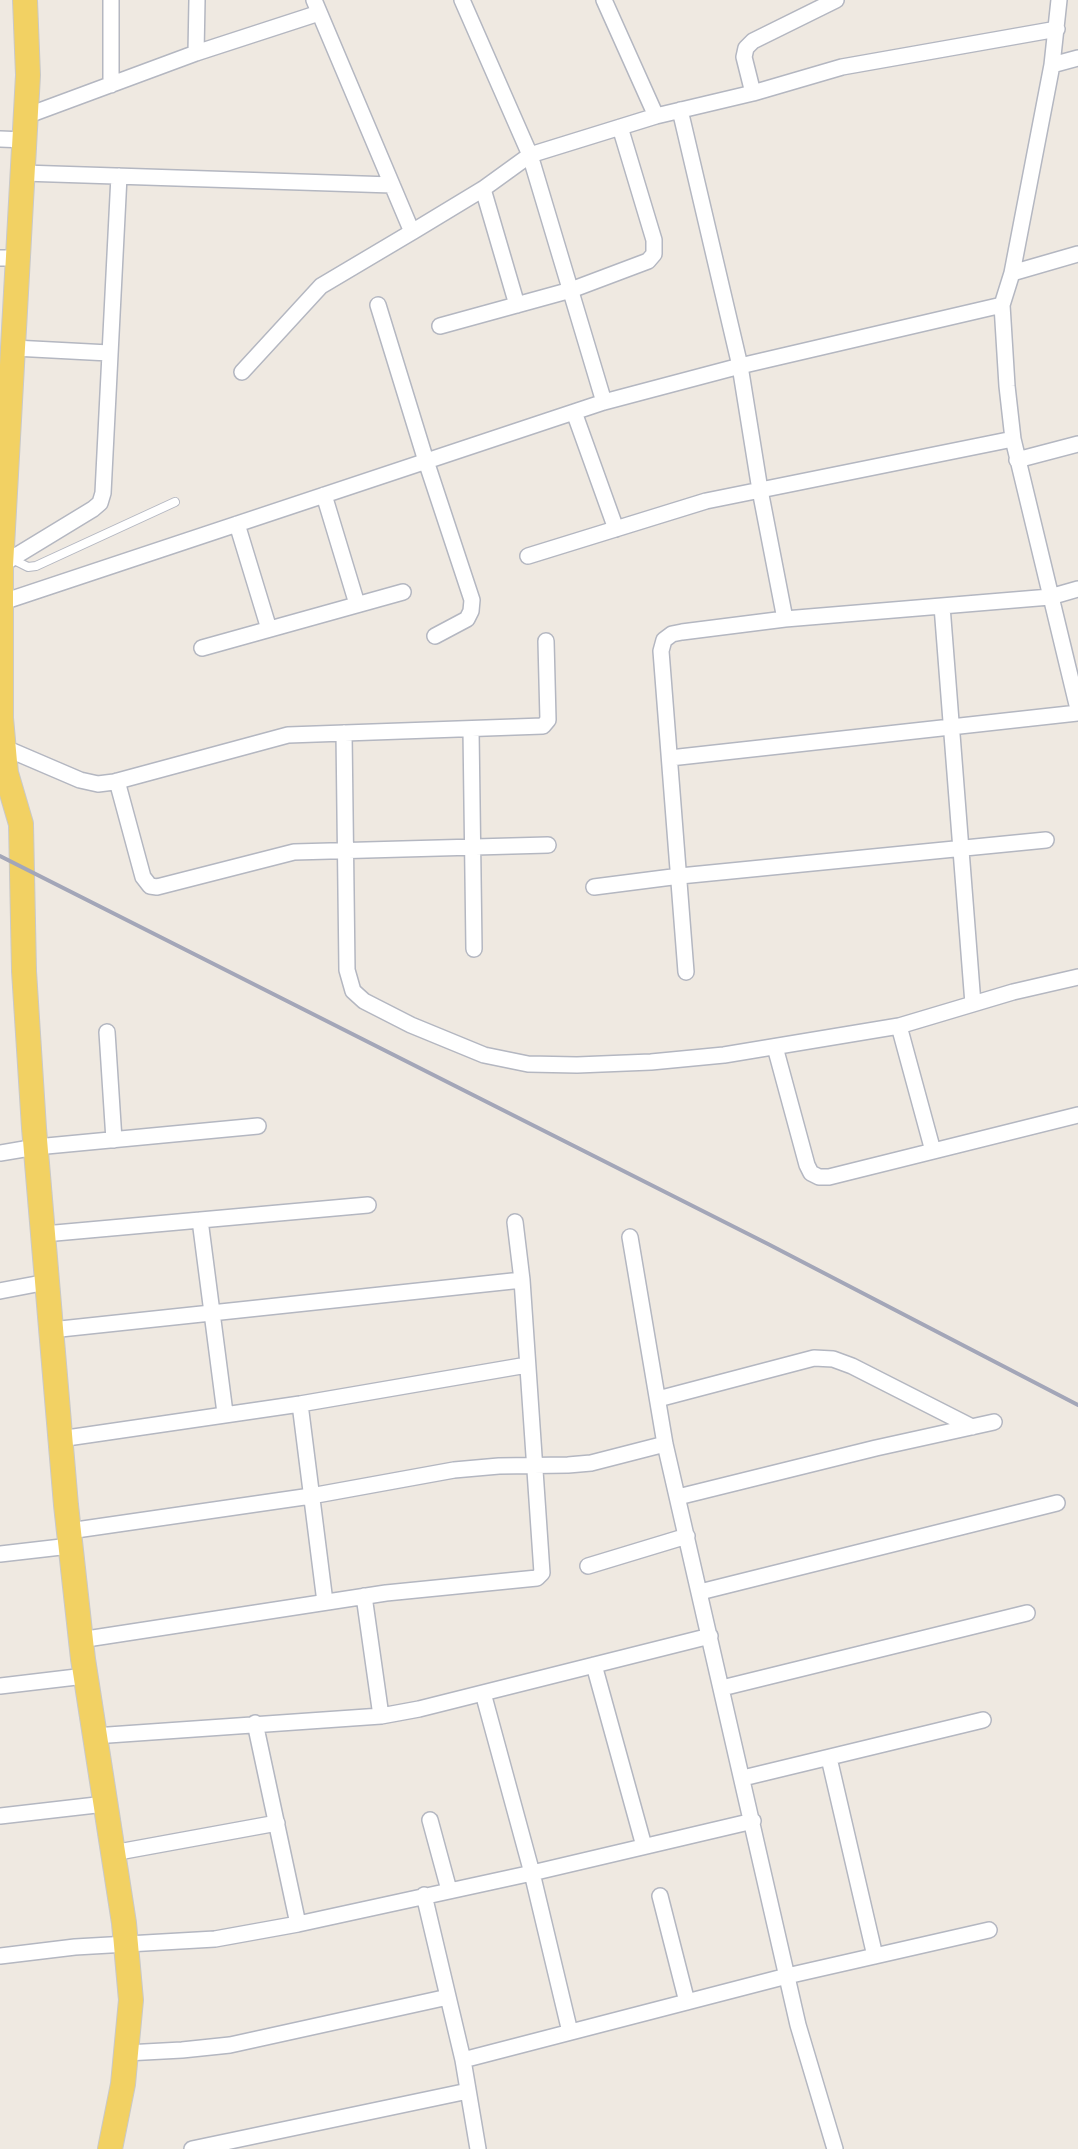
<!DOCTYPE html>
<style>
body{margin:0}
canvas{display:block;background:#efe9e1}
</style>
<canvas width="1078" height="2149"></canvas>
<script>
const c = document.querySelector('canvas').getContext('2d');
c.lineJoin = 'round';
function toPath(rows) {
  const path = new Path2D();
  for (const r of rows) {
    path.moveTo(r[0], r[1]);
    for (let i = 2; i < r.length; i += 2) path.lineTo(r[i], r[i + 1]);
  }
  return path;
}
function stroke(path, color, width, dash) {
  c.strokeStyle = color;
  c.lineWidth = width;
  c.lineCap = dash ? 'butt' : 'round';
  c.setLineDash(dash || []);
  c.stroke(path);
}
const service = toPath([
 [12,559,28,567,36,566,175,502]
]);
const minor = toPath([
 [314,0,412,232,483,189,530,155,656,116,604,0],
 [462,0,530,155,604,402],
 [196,53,197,0],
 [1052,65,1078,58],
 [111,85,111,0],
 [753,93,744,57,746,48,753,41,836,0],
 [680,110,740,366,760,490,785,619],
 [26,116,196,53,319,13],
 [656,116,753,93,842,67,1057,29],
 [0,139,25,140],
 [23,173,392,185],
 [483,189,517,305],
 [0,258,19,258],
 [1012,273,1078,254],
 [378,305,426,461,472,600,471,611,467,619,435,636],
 [1002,305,1007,386,1013,439,1078,709],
 [440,326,571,290,648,261,654,254,654,240,620,127],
 [14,348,109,353],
 [242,372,321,286,412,232],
 [574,412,616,529],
 [1017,460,1078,444],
 [324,495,357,604],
 [237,524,269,629],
 [528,556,706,501,1013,439],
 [1,565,93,509,100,503,103,493,119,176],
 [0,603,604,402,740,366,1002,305,1012,273,1052,65,1059,0],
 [942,606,973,1004],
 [202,648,403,592],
 [471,730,474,949],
 [344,733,347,970,353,991,364,1001,411,1025,484,1055,528,1064,577,1065,651,1062,724,1055,899,1026,1013,992,1078,977],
 [3,747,80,780,98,784,114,782,288,735,543,726,548,720,546,641],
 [670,758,1078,713],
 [117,781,143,877,150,886,157,887,294,852,548,845],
 [594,887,680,876,1046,840],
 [686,972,661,651,664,640,672,634,682,632,785,619,1050,597,1078,589],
 [899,1026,933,1151],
 [107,1032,114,1140],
 [775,1047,807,1165,811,1173,819,1177,829,1177,1078,1115],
 [0,1153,36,1147,258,1126],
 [200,1220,225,1413],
 [44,1234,368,1205],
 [630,1237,665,1444,798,2025,835,2149],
 [0,1291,47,1282],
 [51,1330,522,1280],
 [658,1399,814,1358,833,1359,852,1366,972,1427],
 [300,1404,325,1602],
 [60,1439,300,1404,527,1365],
 [678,1497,876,1448,994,1422],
 [69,1531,311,1496,454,1470,499,1466,568,1465,591,1463,665,1444],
 [0,1554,70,1546],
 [588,1566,687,1536],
 [700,1592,1057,1503],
 [364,1596,381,1716],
 [80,1640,386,1593,537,1578,542,1573,522,1280,515,1222],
 [594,1665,644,1846],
 [0,1686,85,1676],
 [722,1688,1027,1613],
 [483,1693,532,1873,570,2032],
 [255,1723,298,1924],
 [94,1736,381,1716,419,1709,710,1636],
 [829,1758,875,1956],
 [743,1778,983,1720],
 [0,1816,105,1804],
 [430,1820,449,1890],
 [113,1853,277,1823],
 [424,1895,463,2060,478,2149],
 [660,1896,687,2002],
 [0,1956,75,1947,215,1939,298,1924,532,1873,753,1821],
 [126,2053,182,2050,230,2045,448,1997],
 [463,2060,787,1976,989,1930],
 [192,2149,468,2091]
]);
const primary = toPath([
 [25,0,28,75,1,565,1,718,6,773,21,824,24,971,34,1128,66,1505,83,1659,124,1923,131,2000,123,2084,110,2149]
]);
const rail = toPath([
 [0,856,768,1244,1078,1405]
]);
stroke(service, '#b4b7c1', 10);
stroke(minor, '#b4b7c1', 18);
stroke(primary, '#c9c9c9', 26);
stroke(service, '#fff', 8);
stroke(minor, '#fff', 15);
stroke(primary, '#f2d163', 24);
stroke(rail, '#a3a6b8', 4);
</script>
